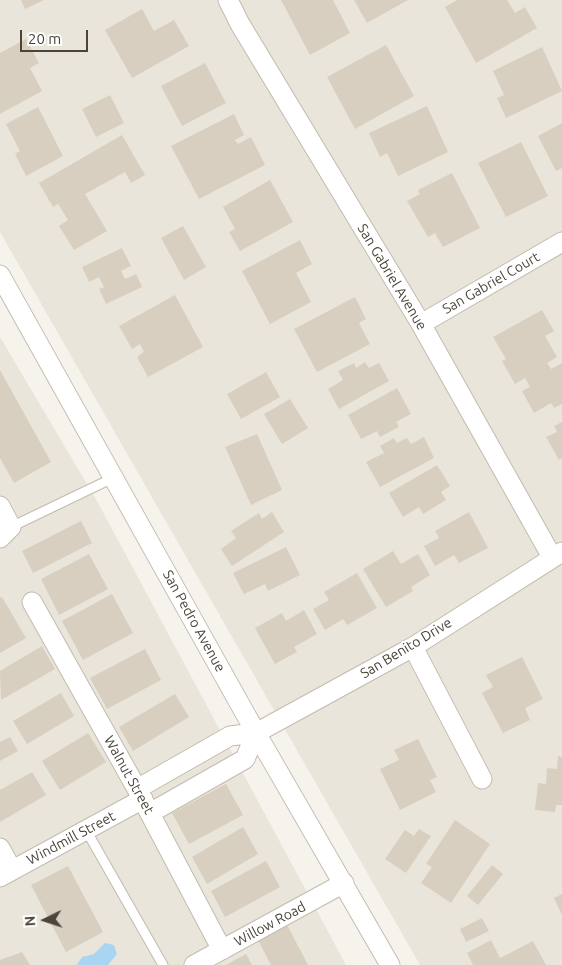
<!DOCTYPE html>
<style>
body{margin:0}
#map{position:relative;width:562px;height:965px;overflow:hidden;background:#f6f3ec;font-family:Ubuntu,sans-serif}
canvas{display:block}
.north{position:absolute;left:20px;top:895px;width:50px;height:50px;-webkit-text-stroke:4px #fff;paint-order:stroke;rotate:266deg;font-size:14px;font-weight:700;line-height:20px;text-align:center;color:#4b4439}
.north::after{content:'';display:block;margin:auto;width:18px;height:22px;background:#4b4439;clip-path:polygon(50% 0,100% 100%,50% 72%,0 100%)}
.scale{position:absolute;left:20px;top:30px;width:68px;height:22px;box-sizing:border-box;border:2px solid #4b4439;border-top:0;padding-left:6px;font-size:15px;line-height:18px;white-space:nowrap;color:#4b4439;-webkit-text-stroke:4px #fff;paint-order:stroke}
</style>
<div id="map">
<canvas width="562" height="965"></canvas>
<div class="north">N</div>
<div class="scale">20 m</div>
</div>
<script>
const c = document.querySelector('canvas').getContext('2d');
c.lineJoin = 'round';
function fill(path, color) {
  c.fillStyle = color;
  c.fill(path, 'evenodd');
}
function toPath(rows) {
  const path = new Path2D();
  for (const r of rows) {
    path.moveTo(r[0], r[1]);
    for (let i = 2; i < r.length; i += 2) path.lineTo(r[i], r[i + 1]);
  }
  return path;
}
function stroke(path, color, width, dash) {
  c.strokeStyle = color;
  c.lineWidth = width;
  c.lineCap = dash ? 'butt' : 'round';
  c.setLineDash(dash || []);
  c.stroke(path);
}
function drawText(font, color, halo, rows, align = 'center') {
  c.font = font + ' Ubuntu,sans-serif';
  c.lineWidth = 4;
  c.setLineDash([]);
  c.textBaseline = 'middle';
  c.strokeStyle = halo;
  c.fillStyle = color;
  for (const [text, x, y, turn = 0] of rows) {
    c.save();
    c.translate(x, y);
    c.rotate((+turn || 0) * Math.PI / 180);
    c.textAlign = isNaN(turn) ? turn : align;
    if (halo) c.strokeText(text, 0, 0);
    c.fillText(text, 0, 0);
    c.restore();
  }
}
const residential = toPath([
 [0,0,562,0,562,965,420,965,0,232],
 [0,337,97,501,346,965,0,965]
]);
const water = toPath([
 [105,943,114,945,117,954,108,965,77,965,82,957,94,954]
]);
const building = toPath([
 [21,0,44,0,25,9],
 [281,0,333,0,350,33,310,55],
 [354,0,408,0,367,23],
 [457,0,507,0,515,13,525,7,537,28,476,63,445,7],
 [142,9,154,31,174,20,189,46,132,78,105,30],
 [26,39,39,63,30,68,42,91,0,114,0,53],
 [386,45,414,96,355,129,327,77],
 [542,47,562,91,506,118,497,98,504,95,493,71],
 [205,63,226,103,182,126,161,86],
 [110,95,124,123,96,137,82,109],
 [427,106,448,152,398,176,387,153,380,157,369,133],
 [38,107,63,156,26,176,15,154,20,151,6,124],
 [234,114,244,135,235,140,238,144,251,137,265,165,199,199,171,146],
 [562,123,562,168,556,171,538,136],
 [122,135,145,175,131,183,125,172,85,194,107,231,74,250,59,226,68,220,58,204,53,207,39,183],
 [521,142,548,196,506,217,478,163],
 [452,173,480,228,443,247,435,233,428,237,407,201,420,194,418,190],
 [270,180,293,222,240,251,229,232,235,229,223,207],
 [183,226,206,267,184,280,161,238],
 [300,240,312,264,296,273,311,302,270,324,242,271],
 [122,248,131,266,121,271,125,279,136,274,142,287,106,304,99,289,104,287,99,277,89,282,82,267],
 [175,295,203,347,148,377,137,357,144,352,140,344,132,349,119,326],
 [355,297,366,319,359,323,370,344,317,372,294,329],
 [542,310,554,331,545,336,557,357,547,363,551,369,562,363,562,404,554,408,551,403,534,413,522,391,530,387,525,378,515,384,502,361,506,359,493,337],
 [365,362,369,368,379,363,389,381,339,409,328,389,343,380,338,371,354,363,356,368],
 [0,370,51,462,14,483,0,458],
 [266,372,280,397,241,419,227,394],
 [397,388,411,414,396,422,399,427,380,437,377,431,361,439,348,415],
 [290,399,308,428,282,444,264,414],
 [562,422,562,458,559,460,546,437,557,432,554,426],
 [257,434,282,490,251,505,225,447],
 [424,437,434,458,380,487,366,462,384,453,380,446,394,438,397,443,407,438,411,444],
 [437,465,450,486,441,492,446,500,423,514,419,507,403,517,389,493],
 [272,512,284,532,232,566,221,549,236,538,231,531,259,513,262,519],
 [469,512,488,548,459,563,454,555,435,566,424,546,439,538,435,531],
 [81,521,92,543,33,573,22,551],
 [286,547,300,575,268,591,265,584,244,594,233,573],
 [393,551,401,564,418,554,430,575,411,587,413,591,386,607,363,569],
 [89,554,108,589,59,615,41,579],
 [357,573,377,608,347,625,343,619,325,630,313,609,329,600,324,592],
 [112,594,133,633,83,660,62,621],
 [2,597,26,638,0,653,0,598],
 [304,610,317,634,294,647,297,652,275,664,255,628,282,613,286,621],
 [42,646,55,669,1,700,0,671],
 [145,649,161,680,107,709,90,678],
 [522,657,543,699,525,708,530,720,503,733,482,693,493,687,486,675],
 [61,693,74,716,27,744,13,721],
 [175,694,189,717,133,751,119,727],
 [88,733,106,762,60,790,42,761],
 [10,737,18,751,0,761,0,742],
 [418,739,437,777,430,780,436,792,400,810,380,769,399,760,394,750],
 [558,756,562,757,562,805,556,805,555,812,535,810,538,783,546,784,547,768,557,769],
 [32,772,46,795,0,822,0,790],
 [226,784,243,815,189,844,172,813],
 [455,820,490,844,451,903,421,883,432,867,426,864],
 [243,827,258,854,207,884,192,857],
 [419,829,431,836,406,873,385,859,405,830,414,836],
 [266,861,280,887,225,917,211,891],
 [492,865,503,874,478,905,467,896],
 [68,866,103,932,66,952,31,885],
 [562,894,562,915,554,898],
 [482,918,489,931,466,942,460,929],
 [287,925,308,965,271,965,258,940],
 [491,940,500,958,533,941,546,965,473,965,467,953],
 [22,952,30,965,0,965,0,960],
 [246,954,252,965,226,965]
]);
const lane = toPath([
 [11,527,115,477],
 [86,830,163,965]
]);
const street = toPath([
 [228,0,240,24,421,324,552,557],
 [0,275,256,733,390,965],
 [421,324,562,242],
 [0,506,11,527,0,538],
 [32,602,137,789,222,950],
 [413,647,482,779],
 [137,789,230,736,256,733,413,647,562,552],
 [150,813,245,759,256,733],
 [0,848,12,870],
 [0,877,143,799],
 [194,965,344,883]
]);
const streetNames = [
 ["San Gabriel Avenue",392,277,59],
 ["San Gabriel Court",491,283,-30],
 ["San Pedro Avenue",194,621,61],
 ["San Benito Drive",406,648,-31],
 ["Walnut Street",129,775,61],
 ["Windmill Street",71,838,-28],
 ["Willow Road",270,924,-28]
];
fill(residential, '#eae5da');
fill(water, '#a9d4f2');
fill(building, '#d8cfc1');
stroke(lane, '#c2bbae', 11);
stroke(street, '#c2bbae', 21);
stroke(lane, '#fff', 9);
stroke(street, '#fff', 19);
drawText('14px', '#4b4439', '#fff', streetNames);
</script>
